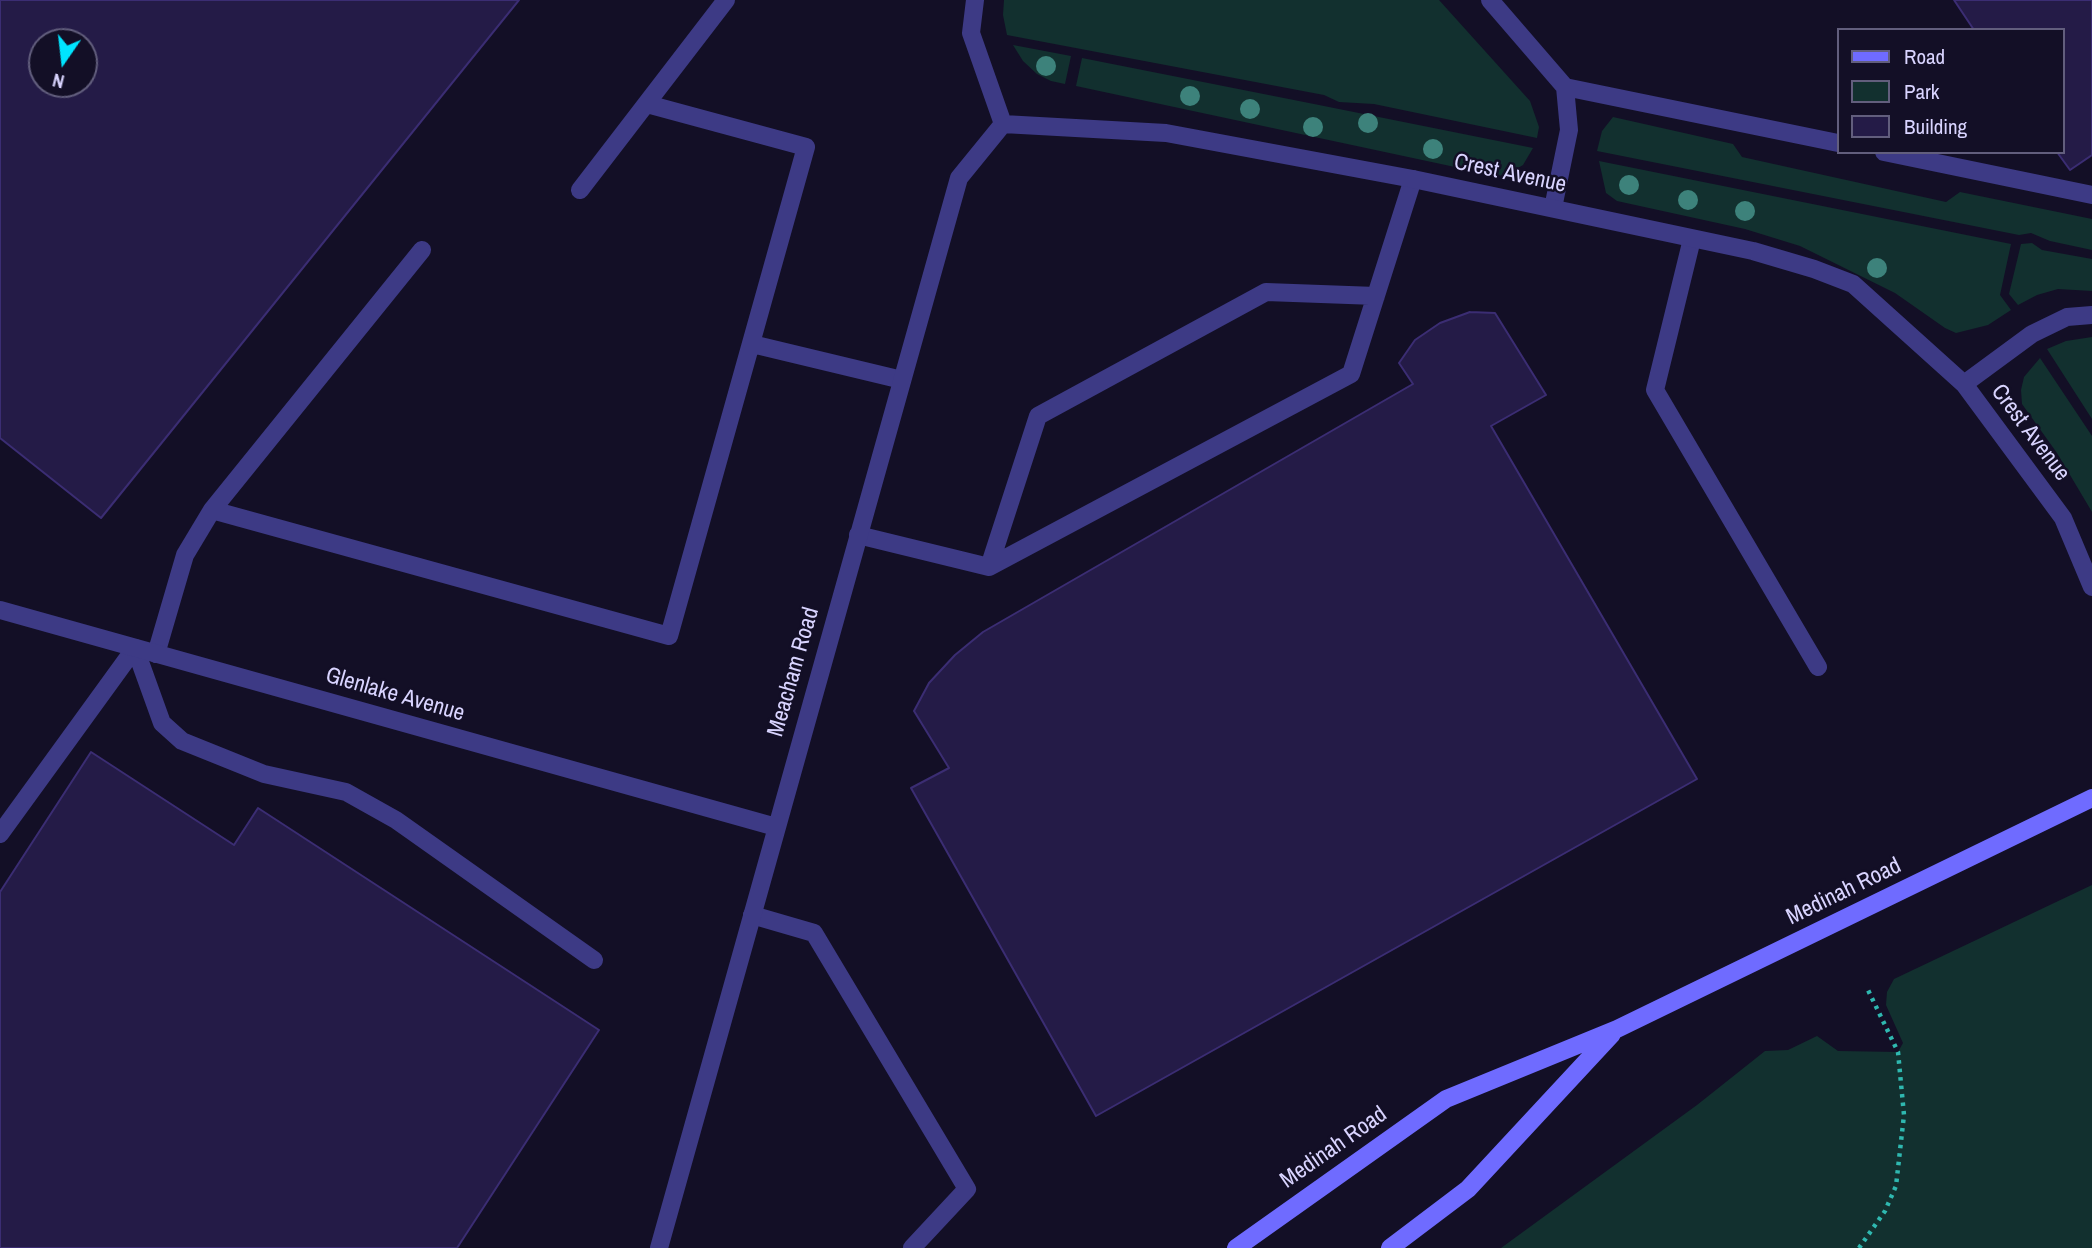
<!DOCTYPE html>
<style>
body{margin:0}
#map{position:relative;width:2092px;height:1248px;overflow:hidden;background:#130f26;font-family:"Archivo Narrow",sans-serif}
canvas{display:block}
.legend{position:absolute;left:1837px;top:28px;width:228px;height:126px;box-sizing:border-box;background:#130f26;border:2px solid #625e7d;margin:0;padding:9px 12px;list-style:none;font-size:21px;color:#d9d4ff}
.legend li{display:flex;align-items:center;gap:14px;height:35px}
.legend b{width:35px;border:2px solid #625e7d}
.north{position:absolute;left:28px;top:28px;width:70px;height:70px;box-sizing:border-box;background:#130f26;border:2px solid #625e7d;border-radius:50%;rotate:194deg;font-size:19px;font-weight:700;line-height:28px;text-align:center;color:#d9d4ff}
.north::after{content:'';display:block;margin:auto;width:24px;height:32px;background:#00e5ff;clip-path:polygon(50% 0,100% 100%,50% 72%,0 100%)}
</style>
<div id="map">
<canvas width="2092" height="1248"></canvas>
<ul class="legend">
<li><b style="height:9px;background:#6f6bff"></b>Road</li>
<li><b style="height:19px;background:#12302f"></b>Park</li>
<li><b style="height:19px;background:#241b47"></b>Building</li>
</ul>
<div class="north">N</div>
</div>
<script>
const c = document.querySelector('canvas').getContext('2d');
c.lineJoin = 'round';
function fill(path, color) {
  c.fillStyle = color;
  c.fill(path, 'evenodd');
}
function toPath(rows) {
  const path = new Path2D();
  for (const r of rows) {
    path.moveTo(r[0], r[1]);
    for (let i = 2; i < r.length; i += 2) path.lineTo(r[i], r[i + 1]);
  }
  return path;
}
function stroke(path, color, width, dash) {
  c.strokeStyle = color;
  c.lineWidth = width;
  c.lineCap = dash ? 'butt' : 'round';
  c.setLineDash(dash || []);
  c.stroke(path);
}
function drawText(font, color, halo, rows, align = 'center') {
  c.font = font + ' "Archivo Narrow",sans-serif';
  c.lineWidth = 5;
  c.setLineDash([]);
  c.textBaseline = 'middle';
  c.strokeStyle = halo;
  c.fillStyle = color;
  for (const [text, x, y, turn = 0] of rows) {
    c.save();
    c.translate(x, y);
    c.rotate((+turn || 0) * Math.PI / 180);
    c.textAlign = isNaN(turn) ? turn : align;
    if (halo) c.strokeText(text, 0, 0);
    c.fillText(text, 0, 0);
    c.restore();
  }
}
const green = toPath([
 [1004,0,1439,0,1530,101,1539,127,1537,138,1374,104,1339,102,1324,95,1007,35,1003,15],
 [1013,45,1071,56,1065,84,1051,81,1037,74,1023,61],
 [1082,58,1314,104,1533,148,1523,165,1504,176,1483,173,1076,86],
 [1613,117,1733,144,1742,157,1946,202,1960,192,2092,219,2092,250,2050,241,2031,233,2019,235,1597,151,1602,131],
 [1599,161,2011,244,2000,295,2011,310,1988,325,1956,333,1945,328,1895,293,1800,246,1745,229,1617,201,1606,193],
 [2032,243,2042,250,2092,259,2092,291,2058,289,2037,295,2018,305,2009,294,2021,244],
 [2092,337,2092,419,2047,349,2066,341],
 [2040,358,2092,436,2092,512,2057,453,2022,404,2021,390,2024,377],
 [2092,885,2092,1248,1501,1248,1697,1105,1765,1051,1788,1050,1817,1036,1838,1051,1898,1052,1903,1043,1886,1005,1887,992,1894,979]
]);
const building = toPath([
 [0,0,519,0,101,518,0,438,0,0],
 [42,42,84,42,84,84,42,84,42,42],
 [1954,0,2092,0,2092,155,2070,170,2057,152,2062,152,2062,30,1974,30,1954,0],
 [1470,312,1495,313,1546,395,1491,426,1697,779,1096,1116,911,788,949,768,914,711,929,683,955,655,983,632,1413,384,1399,363,1415,340,1440,323,1470,312],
 [91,752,234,845,258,808,599,1030,457,1248,0,1248,0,892,91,752]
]);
const path = toPath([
 [1859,1248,1885,1211,1896,1186,1904,1115,1898,1052,1867,988]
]);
const lane = toPath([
 [1490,0,1565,87,1838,143],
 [1884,152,2092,195],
 [580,190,726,0],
 [1553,208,1569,130,1565,87],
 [1692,239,1655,390,1818,667],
 [752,344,902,380],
 [212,510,422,250],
 [858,535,989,567,1351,374,1413,179],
 [989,567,1038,416,1266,292,1376,296],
 [135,648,162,723,182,741,264,774,346,792,396,820,594,960],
 [156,654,185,555,212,510,669,636,806,147,647,104],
 [0,834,135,648],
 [752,915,814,933,967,1189,912,1248]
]);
const street = toPath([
 [975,0,971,33,1003,124],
 [1003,124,1166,133,1413,179,1753,251,1814,269,1853,284,1964,384,2063,518,2092,587],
 [1964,384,2032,334,2067,317,2092,315],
 [0,610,776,827],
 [659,1248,959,178,1003,124]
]);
const secondary = toPath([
 [1236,1248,1446,1099,1617,1029,2092,798],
 [1390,1248,1468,1189,1612,1034]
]);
const trees = [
 [1046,66],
 [1190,96],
 [1250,109],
 [1368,123],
 [1313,127],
 [1433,149],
 [1629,185],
 [1688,200],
 [1745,211],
 [1877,268]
];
const streetNames = [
 ["Crest Avenue",1510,174,12],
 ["Crest Avenue",2030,433,53],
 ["Meacham Road",794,672,-74],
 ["Glenlake Avenue",395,695,16],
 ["Medinah Road",1844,892,-26],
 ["Medinah Road",1334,1148,-35]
];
fill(green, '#12302f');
fill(building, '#241b47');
stroke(building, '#3b2d73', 2);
stroke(path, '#2fb8b0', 4.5, [3.5, 5]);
stroke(lane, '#3d3a85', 18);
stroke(street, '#3d3a85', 18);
stroke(secondary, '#6f6bff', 18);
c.fillStyle = '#3d827b';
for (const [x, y] of trees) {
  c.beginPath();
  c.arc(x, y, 10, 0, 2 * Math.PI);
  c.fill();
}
drawText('23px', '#d9d4ff', '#130f26', streetNames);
</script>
